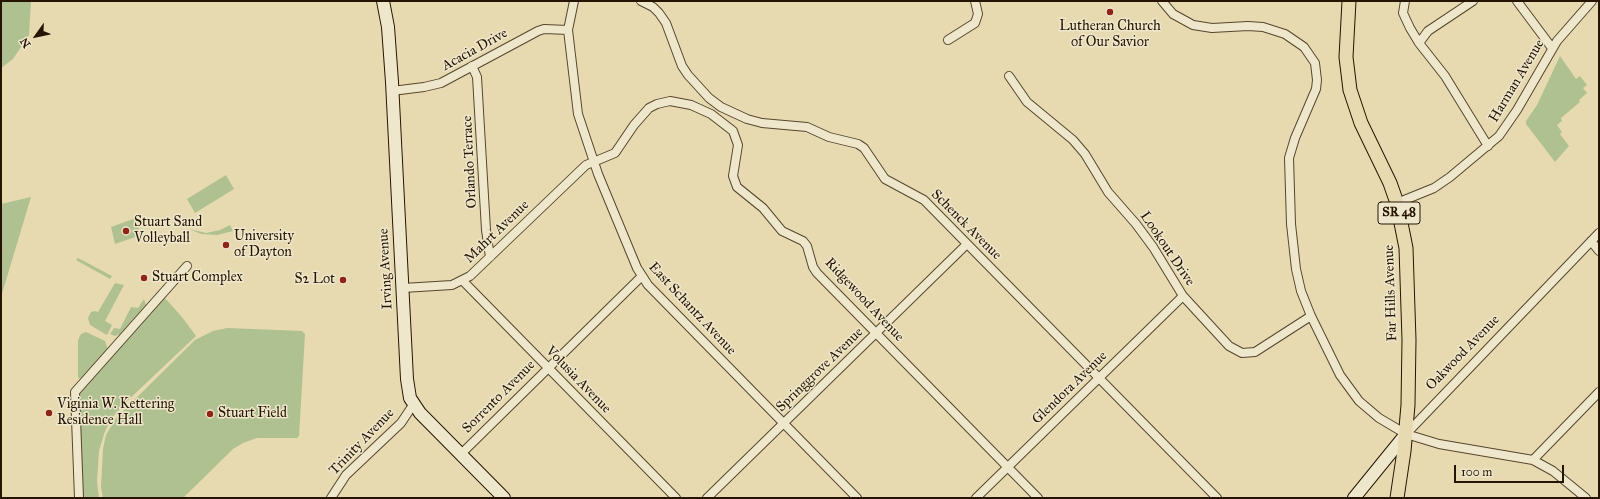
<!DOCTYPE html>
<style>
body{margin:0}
#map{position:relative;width:1600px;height:499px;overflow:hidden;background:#e7dab0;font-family:"IM FELL Great Primer",serif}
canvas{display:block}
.frame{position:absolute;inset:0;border:2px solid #251400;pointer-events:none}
.north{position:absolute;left:16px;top:16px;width:40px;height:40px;-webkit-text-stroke:3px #efe7cc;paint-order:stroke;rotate:237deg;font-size:11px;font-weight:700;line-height:16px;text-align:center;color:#251400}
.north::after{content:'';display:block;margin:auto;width:14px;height:18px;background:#251400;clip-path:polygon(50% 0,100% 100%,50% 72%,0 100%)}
.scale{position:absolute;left:1454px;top:465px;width:110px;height:18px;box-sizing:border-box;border:2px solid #251400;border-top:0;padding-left:5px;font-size:12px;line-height:14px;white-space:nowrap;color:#251400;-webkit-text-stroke:3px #efe7cc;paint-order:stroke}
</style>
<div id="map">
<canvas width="1600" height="499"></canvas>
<div class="frame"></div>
<div class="north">N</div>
<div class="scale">100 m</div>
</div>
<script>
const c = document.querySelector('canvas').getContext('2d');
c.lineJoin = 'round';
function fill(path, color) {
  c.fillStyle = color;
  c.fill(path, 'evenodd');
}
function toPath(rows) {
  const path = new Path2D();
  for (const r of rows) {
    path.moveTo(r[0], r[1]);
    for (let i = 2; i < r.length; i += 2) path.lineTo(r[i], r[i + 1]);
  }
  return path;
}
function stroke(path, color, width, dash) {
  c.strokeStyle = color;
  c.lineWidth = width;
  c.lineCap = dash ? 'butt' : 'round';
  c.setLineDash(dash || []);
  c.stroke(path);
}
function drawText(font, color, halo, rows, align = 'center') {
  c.font = font + ' "IM FELL Great Primer",serif';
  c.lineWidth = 3;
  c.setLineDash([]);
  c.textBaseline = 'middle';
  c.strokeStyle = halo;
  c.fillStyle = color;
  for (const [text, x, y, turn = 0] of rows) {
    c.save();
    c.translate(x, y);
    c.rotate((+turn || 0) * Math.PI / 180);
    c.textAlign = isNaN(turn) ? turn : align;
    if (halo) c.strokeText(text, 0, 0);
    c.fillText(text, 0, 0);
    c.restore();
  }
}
const green = toPath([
 [1,1,31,1,29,35,13,59,1,68],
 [1560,56,1576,79,1580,76,1587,85,1583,88,1587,93,1579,100,1580,102,1561,118,1562,121,1557,125,1562,132,1560,134,1569,146,1555,162,1526,124,1526,121,1537,105],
 [226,175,234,189,195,213,187,199],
 [31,197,1,297,1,204],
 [136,218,141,235,115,244,111,227],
 [230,225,233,231,217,235,201,234,189,229,206,233,220,230],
 [78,258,112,276,110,279,76,260],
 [115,283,124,285,105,321,112,325,107,335,90,325,88,318,91,312,95,311,98,312],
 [164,297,182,317,196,336,125,403,110,420,104,434,99,451,97,481,99,498,82,498,80,392],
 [144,299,146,305,120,334,115,336,110,334,114,328,120,329,131,307,138,308],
 [227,328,302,331,305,334,299,436,297,438,257,438,243,443,233,449,183,498,103,498,101,487,103,449,106,435,116,418,195,340,213,331],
 [86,332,105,341,108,350,80,379,78,377,78,340,81,334]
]);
const street = toPath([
 [574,1,568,30,578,114,598,174,637,268,648,285,857,498],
 [641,1,653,7,659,13,666,23,682,66,688,75,709,98,721,107,747,119,762,123,807,127,829,137,858,144,864,148,885,179,924,200,1217,498],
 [1162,1,1173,14,1193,25,1212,28,1248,26,1263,27,1285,34,1304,47,1315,63,1317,80,1316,89,1295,138,1289,158,1291,224,1296,269,1301,291,1311,316,1340,375,1359,401,1379,418,1406,434,1439,444,1533,460,1553,471,1586,498],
 [1405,1,1403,13,1410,28,1419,43,1445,76,1488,146],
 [1517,1,1552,48],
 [948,40,975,23,978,14,975,1],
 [1419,43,1428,31,1473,1],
 [472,66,477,77,486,230,490,257],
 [1009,76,1027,102,1073,140,1085,154,1108,192,1136,224,1153,247,1183,296,1229,346,1242,353,1255,352,1311,316],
 [392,91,424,87,441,83,538,31,544,29,568,30],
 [1397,203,1434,188,1450,177,1499,136,1517,110,1557,41,1592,1],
 [1591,241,1599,251],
 [463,281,676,498],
 [403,288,452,285,470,276,586,165,615,153,634,125,649,108,657,104,670,101,691,105,711,114,733,131,738,145,733,176,737,187,763,208,782,231,803,241,807,246,813,267,817,273,1038,498],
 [1406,434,1599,233],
 [461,454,642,276],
 [1533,460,1599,392],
 [79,498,75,392,187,266],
 [331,498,346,475,401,423,413,405],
 [707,498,967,244],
 [976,498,1183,296]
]);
const secondary = toPath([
 [383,1,388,27,392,82,407,379,410,398,420,413,504,498],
 [1354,498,1406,434]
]);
const primary = toPath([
 [1349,1,1346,57,1350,90,1361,123,1390,183,1397,203,1406,248,1409,340,1408,405,1404,451,1397,498]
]);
const markers = [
 [1110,12,4,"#8f2418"],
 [126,231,4,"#8f2418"],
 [226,245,4,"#8f2418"],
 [144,278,4,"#8f2418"],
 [343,280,4,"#8f2418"],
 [49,413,4,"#8f2418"],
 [210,414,4,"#8f2418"]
];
const shields = [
 [1399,213,42]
];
const shieldNames = [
 ["SR 48",1399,213]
];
const poiNames = [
 ["Lutheran Church",1110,27,"center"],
 ["of Our Savior",1110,43,"center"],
 ["Stuart Sand",134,223],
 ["Volleyball",134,239],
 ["University",234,237],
 ["of Dayton",234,253],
 ["Stuart Complex",152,278],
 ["S2 Lot",335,280,"right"],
 ["Viginia W. Kettering",57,405],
 ["Residence Hall",57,421],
 ["Stuart Field",218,414]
];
const streetNames = [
 ["Acacia Drive",475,50,-29],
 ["Harman Avenue",1517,81,-59],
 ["Orlando Terrace",470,162,-93],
 ["Schenck Avenue",966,225,45],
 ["Mahrt Avenue",497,232,-44],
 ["Lookout Drive",1167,249,56],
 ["Irving Avenue",386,269,-93],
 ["Far Hills Avenue",1391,293,-92],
 ["Ridgewood Avenue",864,300,47],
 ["East Schantz Avenue",692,309,47],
 ["Oakwood Avenue",1463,353,-46],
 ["Springgrove Avenue",820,370,-44],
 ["Volusia Avenue",578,380,46],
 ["Glendora Avenue",1070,388,-44],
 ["Sorrento Avenue",499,397,-45],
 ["Trinity Avenue",362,442,-46]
];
fill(green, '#afc190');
stroke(street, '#56462c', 10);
stroke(secondary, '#251400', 14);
stroke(primary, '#251400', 15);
stroke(street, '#efe7cc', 8);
stroke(secondary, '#efe7cc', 12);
stroke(primary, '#e7dab0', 13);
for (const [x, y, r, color] of markers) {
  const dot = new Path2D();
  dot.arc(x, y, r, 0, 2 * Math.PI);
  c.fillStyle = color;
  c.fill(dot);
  stroke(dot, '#efe7cc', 1.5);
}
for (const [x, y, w] of shields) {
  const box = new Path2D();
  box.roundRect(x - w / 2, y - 11, w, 22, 3);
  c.fillStyle = '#efe7cc';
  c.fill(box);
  stroke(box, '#251400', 1);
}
drawText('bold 13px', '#251400', null, shieldNames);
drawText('14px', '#251400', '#efe7cc', poiNames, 'left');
drawText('14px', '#251400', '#efe7cc', streetNames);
</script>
